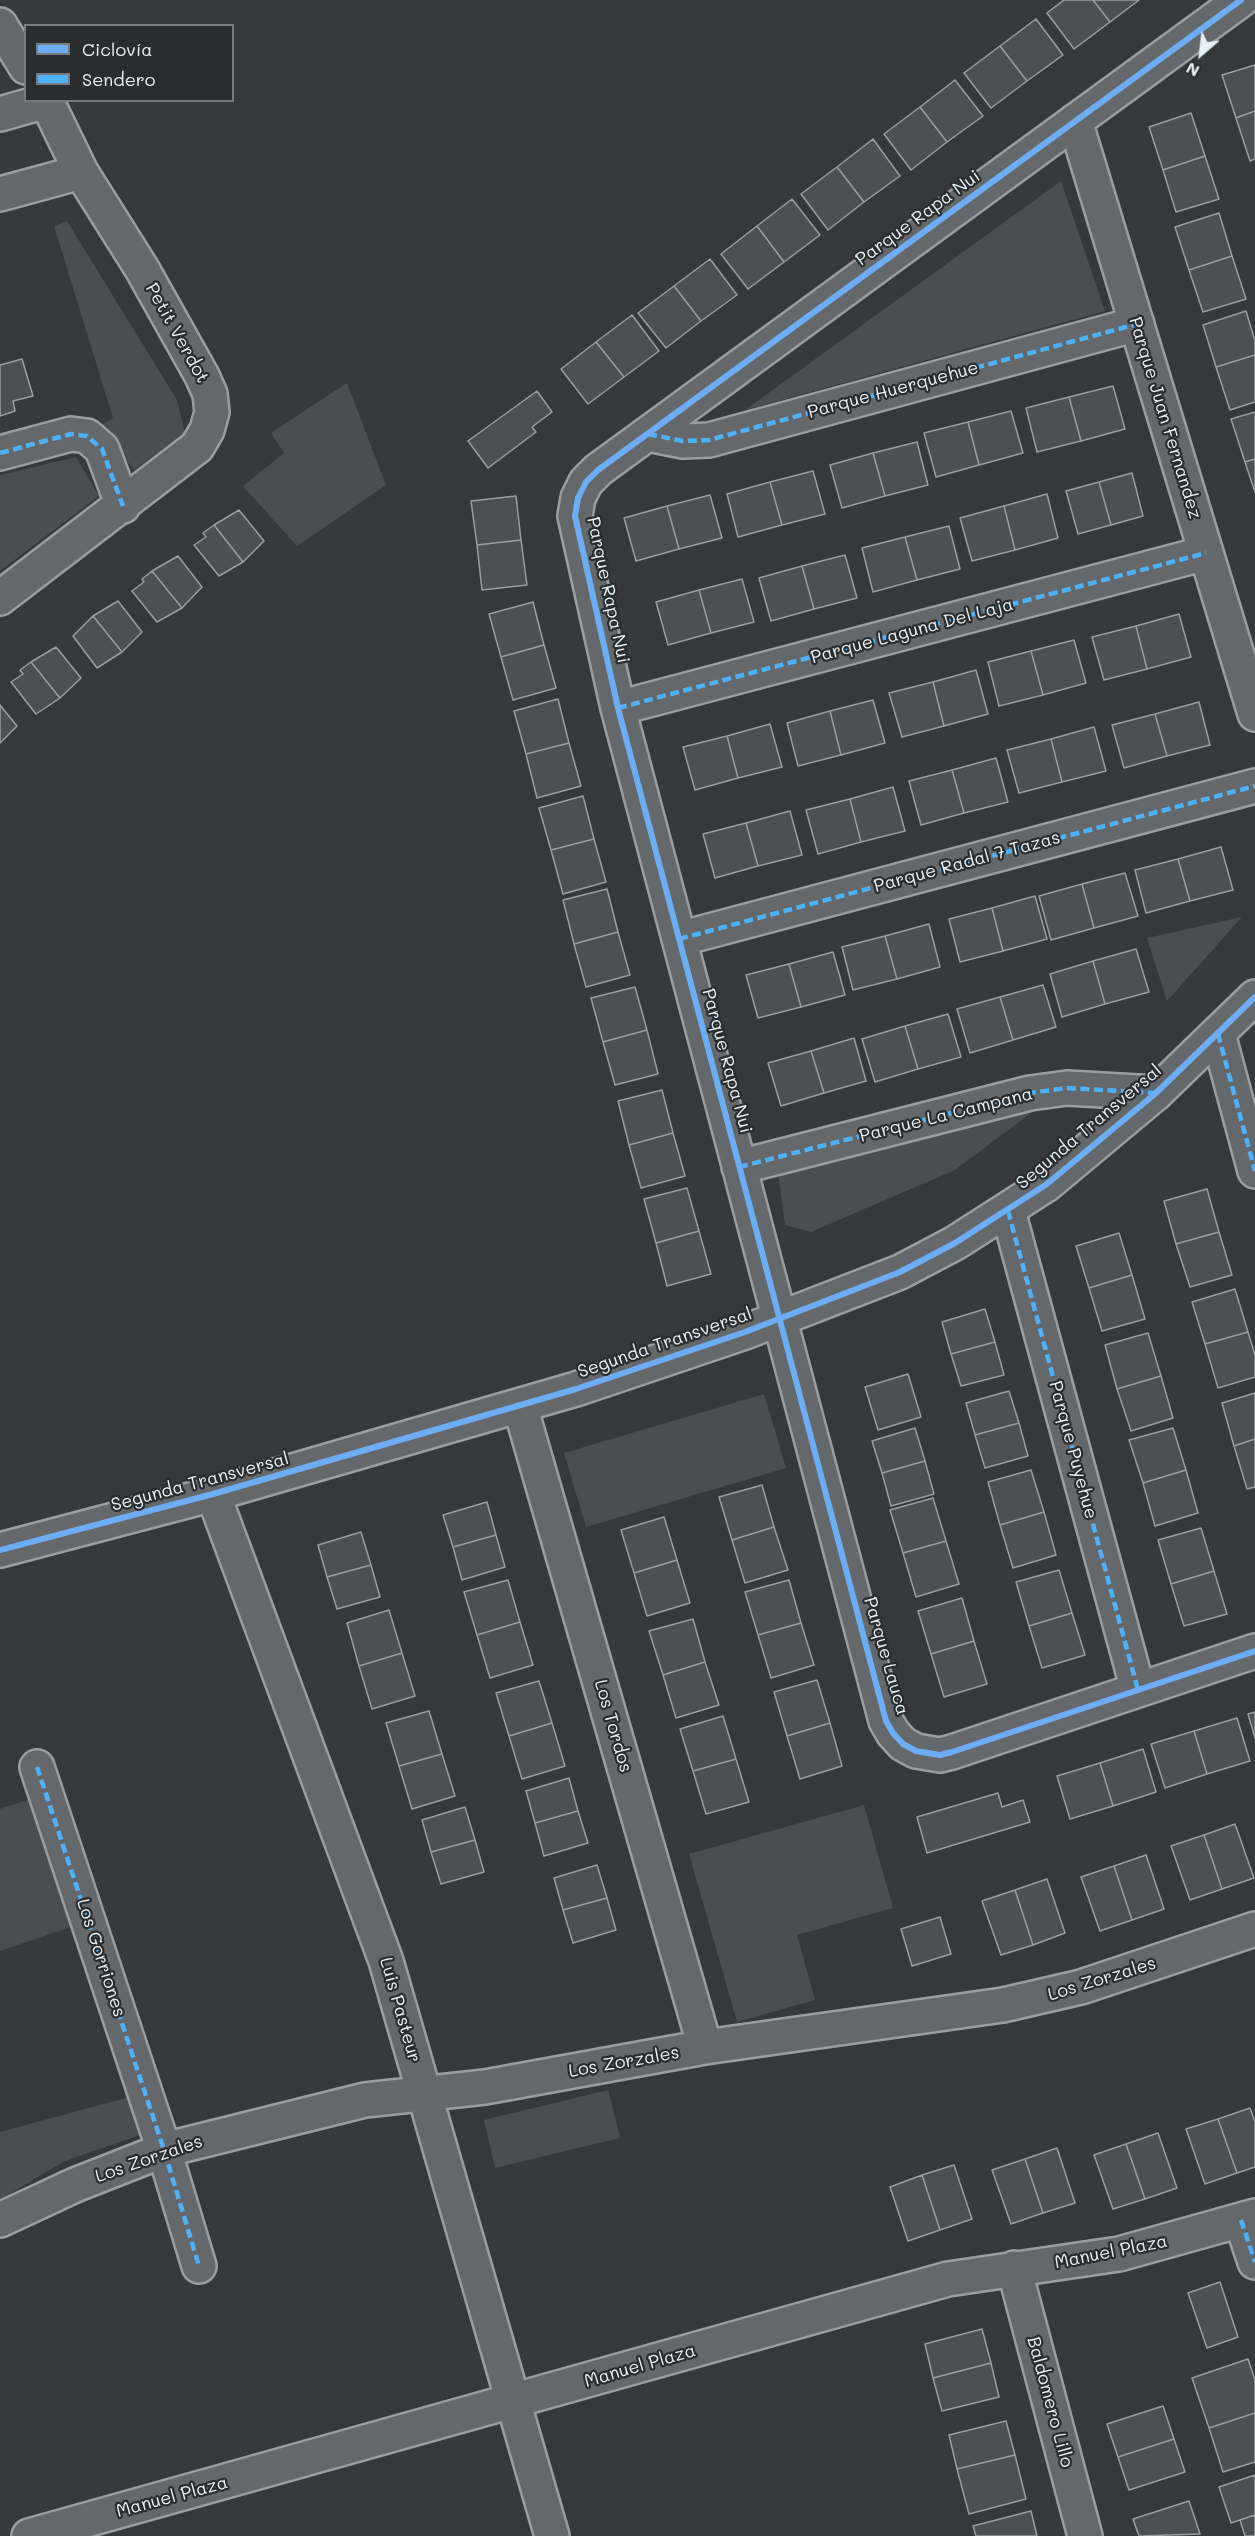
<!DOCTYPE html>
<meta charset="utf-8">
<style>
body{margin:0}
#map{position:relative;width:1255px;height:2536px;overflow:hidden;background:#363839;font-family:Mali,sans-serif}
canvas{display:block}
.legend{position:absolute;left:24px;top:24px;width:210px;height:78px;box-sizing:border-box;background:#2a2d2e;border:2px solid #767b7f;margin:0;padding:8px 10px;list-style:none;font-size:18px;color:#e8f1f8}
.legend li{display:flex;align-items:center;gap:12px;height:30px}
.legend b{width:30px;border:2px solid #767b7f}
.north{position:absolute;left:1171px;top:24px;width:60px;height:60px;-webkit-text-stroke:4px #2a2d2e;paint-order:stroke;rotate:208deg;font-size:16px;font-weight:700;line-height:24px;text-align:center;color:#e8f1f8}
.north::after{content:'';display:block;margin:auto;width:21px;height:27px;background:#e8f1f8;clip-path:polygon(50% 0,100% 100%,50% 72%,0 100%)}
</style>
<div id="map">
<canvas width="1255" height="2536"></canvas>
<ul class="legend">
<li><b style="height:8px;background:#6dadf4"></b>Ciclovía</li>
<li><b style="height:8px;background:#4fb1f8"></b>Sendero</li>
</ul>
<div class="north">N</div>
</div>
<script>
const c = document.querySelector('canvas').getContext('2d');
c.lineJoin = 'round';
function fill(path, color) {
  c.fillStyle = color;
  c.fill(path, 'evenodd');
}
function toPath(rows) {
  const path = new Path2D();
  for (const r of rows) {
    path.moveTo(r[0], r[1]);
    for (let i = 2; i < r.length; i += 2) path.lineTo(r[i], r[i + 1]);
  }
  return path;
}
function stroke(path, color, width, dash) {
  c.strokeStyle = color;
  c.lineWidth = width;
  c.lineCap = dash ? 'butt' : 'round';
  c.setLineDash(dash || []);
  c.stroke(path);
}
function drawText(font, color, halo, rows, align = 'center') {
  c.font = font + ' Mali,sans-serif';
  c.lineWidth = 4.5;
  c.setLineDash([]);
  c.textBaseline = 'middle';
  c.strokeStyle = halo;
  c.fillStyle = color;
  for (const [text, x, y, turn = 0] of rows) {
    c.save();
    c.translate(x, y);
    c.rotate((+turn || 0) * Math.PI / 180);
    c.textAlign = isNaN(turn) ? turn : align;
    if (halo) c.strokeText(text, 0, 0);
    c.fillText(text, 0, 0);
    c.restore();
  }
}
const green = toPath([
 [1061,181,1105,311,745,410],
 [67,221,177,400,185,433,134,470,99,426,113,418,54,226],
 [347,383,386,485,297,546,243,486,284,453,271,433],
 [76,457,99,496,0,571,0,475],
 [1242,917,1167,1001,1147,938],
 [1035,1110,955,1170,811,1232,785,1225,778,1172],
 [764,1394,786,1468,586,1527,564,1453],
 [36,1797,80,1924,0,1951,0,1809],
 [864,1805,893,1908,797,1935,815,2000,737,2022,689,1854],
 [608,2090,620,2138,495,2168,484,2120],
 [133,2096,145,2133,63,2162,0,2200,0,2132]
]);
const building = toPath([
 [1064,0,1093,0,1110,22,1074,49,1047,13,1064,0],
 [1093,0,1139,0,1110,22,1093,0],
 [1036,19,1063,55,1027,81,1000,46,1036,19],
 [1000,46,1027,81,991,108,964,73,1000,46],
 [1255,65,1255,111,1236,118,1222,75,1255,65],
 [955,80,983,116,947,142,920,107,955,80],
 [920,107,947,142,911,170,884,134,920,107],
 [1255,111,1255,159,1250,161,1236,118,1255,111],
 [1191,113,1205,156,1163,170,1149,127,1191,113],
 [873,139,900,176,864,202,837,167,873,139],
 [1205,156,1219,199,1176,212,1163,170,1205,156],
 [837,167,864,202,828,230,801,194,837,167],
 [792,199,820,235,784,262,757,226,792,199],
 [1219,213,1232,256,1189,270,1175,227,1219,213],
 [757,226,784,262,748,289,721,254,757,226],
 [1232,256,1246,299,1203,312,1189,270,1232,256],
 [710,259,737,295,701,321,674,286,710,259],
 [674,286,701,321,666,348,638,313,674,286],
 [1246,311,1255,341,1255,355,1216,367,1203,325,1246,311],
 [632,315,659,351,624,377,596,342,632,315],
 [596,342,624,377,588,404,561,369,596,342],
 [1255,355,1255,402,1230,410,1216,367,1255,355],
 [22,359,33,396,13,401,15,411,0,416,0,365,22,359],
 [1113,386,1125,429,1081,441,1069,397,1113,386],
 [537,391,552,412,532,427,536,432,488,468,468,441,537,391],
 [1069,397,1081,441,1037,452,1026,408,1069,397],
 [1011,411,1023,453,979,465,968,422,1011,411],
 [1255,412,1255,459,1245,462,1231,419,1255,412],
 [968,422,979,465,936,477,924,433,968,422],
 [917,442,928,485,885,496,873,453,917,442],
 [873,453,885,496,842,508,830,465,873,453],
 [1255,459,1255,492,1245,462,1255,459],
 [813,471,825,514,782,525,770,482,813,471],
 [1132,473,1143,516,1111,525,1099,482,1132,473],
 [770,482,782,525,738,537,727,494,770,482],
 [1099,482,1111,525,1078,534,1066,491,1099,482],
 [1047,494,1058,538,1015,550,1004,506,1047,494],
 [710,495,722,538,679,549,667,506,710,495],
 [516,496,521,540,477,545,471,501,516,496],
 [667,506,679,549,636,561,624,518,667,506],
 [1004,506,1015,550,972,561,960,518,1004,506],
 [239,510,264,541,243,562,214,525,239,510],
 [214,525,243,562,219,576,194,545,206,537,203,533,214,525],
 [949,526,960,569,917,580,905,537,949,526],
 [905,537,917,580,873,592,862,548,905,537],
 [521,540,527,585,482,590,477,545,521,540],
 [845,555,857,598,814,609,802,566,845,555],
 [178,556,202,587,182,608,152,571,178,556],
 [802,566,814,609,771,621,759,578,802,566],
 [152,571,182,608,157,622,132,591,144,582,142,579,152,571],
 [742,579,754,622,711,633,699,590,742,579],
 [699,590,711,633,668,645,656,602,699,590],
 [118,601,142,632,122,652,93,616,118,601],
 [533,602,544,645,501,657,489,614,533,602],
 [1179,614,1191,657,1147,669,1136,626,1179,614],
 [93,616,122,652,97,668,73,636,93,616],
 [1136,626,1147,669,1104,680,1092,637,1136,626],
 [1074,640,1086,683,1043,695,1031,651,1074,640],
 [544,645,556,688,513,700,501,657,544,645],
 [56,647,81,678,60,698,31,662,56,647],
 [1031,651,1043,695,999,706,988,662,1031,651],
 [31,662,60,698,36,714,11,682,23,674,20,670,31,662],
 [976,670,988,714,944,726,933,682,976,670],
 [933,682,944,726,902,737,889,693,933,682],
 [558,699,569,743,526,754,514,711,558,699],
 [873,700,885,743,841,755,830,711,873,700],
 [1199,702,1210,745,1167,756,1155,714,1199,702],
 [0,705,17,726,0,743,0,705],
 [830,711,841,755,798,766,787,723,830,711],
 [1155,714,1167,756,1124,768,1112,725,1155,714],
 [770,724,782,767,738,778,727,736,770,724],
 [1094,727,1106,771,1062,782,1051,739,1094,727],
 [727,736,738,778,695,790,683,747,727,736],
 [1051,739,1062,782,1019,793,1007,750,1051,739],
 [569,743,581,786,537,798,526,754,569,743],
 [996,758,1008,802,964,813,952,770,996,758],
 [952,770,964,813,921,825,909,781,952,770],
 [893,787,905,831,861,842,850,799,893,787],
 [583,796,594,839,551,850,539,808,583,796],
 [850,799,861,842,818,854,806,810,850,799],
 [790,811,802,855,758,866,746,823,790,811],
 [746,823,758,866,715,878,703,834,746,823],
 [594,839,606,882,563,894,551,850,594,839],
 [1221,847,1233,890,1190,901,1178,859,1221,847],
 [1178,859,1190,901,1146,913,1135,870,1178,859],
 [1125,873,1138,916,1094,928,1082,884,1125,873],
 [1082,884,1094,928,1051,940,1039,896,1082,884],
 [607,889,618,932,574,944,563,900,607,889],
 [1035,896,1047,939,1003,951,992,908,1035,896],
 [992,908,1003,951,960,962,949,919,992,908],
 [929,924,940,967,897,979,885,936,929,924],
 [618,932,630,975,586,987,574,944,618,932],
 [885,936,897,979,853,990,842,947,885,936],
 [1136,949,1149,992,1105,1004,1093,961,1136,949],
 [833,952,845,995,801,1007,789,964,833,952],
 [1093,961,1105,1004,1062,1017,1050,974,1093,961],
 [789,964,801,1007,758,1018,746,975,789,964],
 [1043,985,1056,1027,1013,1040,1000,997,1043,985],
 [635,987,647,1030,603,1042,591,998,635,987],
 [1000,997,1013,1040,970,1053,957,1009,1000,997],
 [948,1014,961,1057,918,1069,905,1026,948,1014],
 [905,1026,918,1069,875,1082,862,1039,905,1026],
 [647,1030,658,1074,615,1085,603,1042,647,1030],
 [854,1038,866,1081,824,1093,811,1051,854,1038],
 [811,1051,824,1093,781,1106,768,1063,811,1051],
 [662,1090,673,1133,629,1145,618,1101,662,1090],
 [673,1133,685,1176,641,1188,629,1145,673,1133],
 [687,1188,699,1231,656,1243,644,1199,687,1188],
 [1207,1189,1219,1232,1176,1244,1164,1201,1207,1189],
 [699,1231,711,1274,667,1286,656,1243,699,1231],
 [1219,1232,1232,1275,1190,1287,1176,1244,1219,1232],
 [1119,1233,1132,1275,1089,1288,1076,1246,1119,1233],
 [1132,1275,1145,1319,1102,1331,1089,1288,1132,1275],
 [1235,1289,1248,1332,1205,1344,1192,1302,1235,1289],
 [985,1309,995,1342,951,1354,942,1322,985,1309],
 [1248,1332,1255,1355,1255,1377,1218,1388,1205,1344,1248,1332],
 [1148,1333,1161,1376,1117,1389,1105,1345,1148,1333],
 [995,1342,1004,1375,961,1386,951,1354,995,1342],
 [908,1374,921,1417,878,1430,865,1387,908,1374],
 [1161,1376,1173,1418,1131,1431,1117,1389,1161,1376],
 [1009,1391,1019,1423,975,1435,966,1403,1009,1391],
 [1255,1393,1255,1439,1234,1446,1222,1403,1255,1393],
 [1019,1423,1028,1456,985,1468,975,1435,1019,1423],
 [915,1428,925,1461,882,1473,872,1441,915,1428],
 [1173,1428,1186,1470,1143,1483,1129,1440,1173,1428],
 [1255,1439,1255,1487,1247,1489,1234,1446,1255,1439],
 [925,1461,934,1494,891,1506,882,1473,925,1461],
 [1031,1470,1044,1512,1000,1525,988,1482,1031,1470],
 [1186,1470,1198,1513,1155,1526,1143,1483,1186,1470],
 [762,1485,774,1527,732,1540,719,1497,762,1485],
 [933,1498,946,1541,903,1553,890,1510,933,1498],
 [487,1502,496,1535,453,1547,443,1515,487,1502],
 [1044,1512,1056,1555,1013,1568,1000,1525,1044,1512],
 [664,1517,677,1560,634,1573,621,1530,664,1517],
 [774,1527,788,1570,745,1583,732,1540,774,1527],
 [1201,1528,1214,1571,1171,1584,1158,1540,1201,1528],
 [361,1532,371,1565,327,1577,318,1545,361,1532],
 [496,1535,505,1567,462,1580,453,1547,496,1535],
 [946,1541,959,1584,916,1597,903,1553,946,1541],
 [677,1560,690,1603,647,1616,634,1573,677,1560],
 [371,1565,380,1597,337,1609,327,1577,371,1565],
 [1059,1570,1072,1613,1029,1626,1016,1582,1059,1570],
 [1214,1571,1227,1614,1184,1626,1171,1584,1214,1571],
 [508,1580,520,1622,477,1635,464,1592,508,1580],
 [789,1580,801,1623,758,1635,745,1592,789,1580],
 [962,1598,974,1641,931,1654,918,1611,962,1598],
 [389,1610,402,1653,359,1666,347,1623,389,1610],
 [1072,1613,1085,1655,1042,1668,1029,1626,1072,1613],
 [693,1619,705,1662,663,1675,649,1631,693,1619],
 [520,1622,533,1665,490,1678,477,1635,520,1622],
 [801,1623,814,1665,771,1678,758,1635,801,1623],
 [974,1641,987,1684,944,1697,931,1654,974,1641],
 [402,1653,415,1696,372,1709,359,1666,402,1653],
 [705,1662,719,1705,676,1718,663,1675,705,1662],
 [817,1680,830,1723,787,1736,774,1692,817,1680],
 [539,1681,552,1723,509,1736,496,1693,539,1681],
 [429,1711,442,1754,399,1766,386,1723,429,1711],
 [1255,1712,1255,1738,1248,1714,1255,1712],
 [723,1716,736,1759,693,1771,680,1729,723,1716],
 [1237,1718,1250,1761,1207,1774,1194,1731,1237,1718],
 [552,1723,565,1766,522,1779,509,1736,552,1723],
 [830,1723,842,1766,800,1779,787,1736,830,1723],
 [1194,1731,1207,1774,1165,1788,1151,1744,1194,1731],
 [1143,1749,1156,1792,1113,1806,1100,1763,1143,1749],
 [442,1754,455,1796,412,1809,399,1766,442,1754],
 [736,1759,749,1802,706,1814,693,1771,736,1759],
 [1100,1763,1113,1806,1070,1819,1057,1776,1100,1763],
 [569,1778,578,1811,535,1823,526,1791,569,1778],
 [998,1793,1002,1807,1023,1800,1030,1822,927,1853,917,1817,998,1793],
 [465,1807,475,1840,431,1852,422,1820,465,1807],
 [578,1811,588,1843,544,1856,535,1823,578,1811],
 [1235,1824,1254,1878,1222,1889,1204,1835,1235,1824],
 [1204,1835,1222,1889,1190,1900,1171,1846,1204,1835],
 [475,1840,484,1872,441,1884,431,1852,475,1840],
 [1146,1855,1164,1909,1132,1920,1114,1866,1146,1855],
 [597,1865,607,1898,563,1910,554,1878,597,1865],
 [1114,1866,1132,1920,1100,1931,1081,1877,1114,1866],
 [1047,1879,1065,1933,1033,1945,1015,1890,1047,1879],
 [1015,1890,1033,1945,1001,1955,982,1901,1015,1890],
 [607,1898,616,1930,573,1943,563,1910,607,1898],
 [940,1917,951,1954,912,1966,901,1929,940,1917],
 [1250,2108,1255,2122,1255,2167,1237,2173,1218,2119,1250,2108],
 [1218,2119,1237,2173,1205,2184,1186,2129,1218,2119],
 [1158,2133,1177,2188,1145,2199,1126,2144,1158,2133],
 [1126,2144,1145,2199,1113,2209,1094,2155,1126,2144],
 [1057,2148,1075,2203,1043,2213,1025,2159,1057,2148],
 [1025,2159,1043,2213,1011,2224,992,2170,1025,2159],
 [954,2165,972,2219,940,2230,922,2175,954,2165],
 [922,2175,940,2230,908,2241,890,2187,922,2175],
 [1220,2282,1238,2337,1207,2348,1188,2293,1220,2282],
 [982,2329,991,2363,933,2378,925,2344,982,2329],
 [1248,2359,1255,2380,1255,2413,1209,2428,1192,2378,1248,2359],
 [991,2363,999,2397,942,2411,933,2378,991,2363],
 [1163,2406,1174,2439,1118,2457,1107,2424,1163,2406],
 [1255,2413,1255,2462,1223,2472,1209,2428,1255,2413],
 [1006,2421,1015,2455,957,2469,949,2435,1006,2421],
 [1174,2439,1185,2472,1129,2490,1118,2457,1174,2439],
 [1015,2455,1026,2499,969,2514,957,2469,1015,2455],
 [1255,2475,1255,2515,1231,2523,1219,2487,1255,2475],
 [1189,2501,1200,2534,1139,2536,1133,2519,1189,2501],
 [1031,2511,1037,2536,976,2536,973,2526,1031,2511],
 [1255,2515,1255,2536,1245,2536,1240,2520,1255,2515]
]);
const street = toPath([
 [1241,0,598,470,586,482,578,498,575,516,618,708,886,1721,893,1733,903,1744,916,1751,940,1755,952,1752,1255,1651],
 [0,25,26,67],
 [0,114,46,101],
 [1075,121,1255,714],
 [0,194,81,172],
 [648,434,683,441,709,440,1137,324],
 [0,453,71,434,87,436,102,449,123,506],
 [0,598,197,447,207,430,212,412,210,394,202,376,142,269,81,172,46,100],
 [618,708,1206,553],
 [679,939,1255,786],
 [1218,1034,1255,1171],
 [739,1167,1030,1093,1067,1088,1156,1093],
 [1008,1211,1138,1690],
 [520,1406,705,2047],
 [213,1494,386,1961,552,2536],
 [37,1767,164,2150,199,2266],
 [0,2220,75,2185,164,2150,365,2100,485,2087,705,2047,1003,2005,1081,1987,1255,1929],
 [1241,2220,1255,2262],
 [1014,2268,1085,2536],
 [29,2536,948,2279,1119,2254,1255,2216]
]);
const secondary = toPath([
 [0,1550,213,1494,576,1389,745,1332,900,1272,955,1243,1047,1184,1156,1093,1255,997]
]);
const quiet = toPath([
 [648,434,683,441,709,440,1137,324],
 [0,453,71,434,87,436,102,449,123,506],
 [618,708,1206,553],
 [679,939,1255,786],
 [1218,1034,1255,1171],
 [739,1167,1030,1093,1067,1088,1156,1093],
 [1008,1211,1138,1690],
 [37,1767,164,2150,199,2266],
 [1241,2220,1255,2262]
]);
const cycleway = toPath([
 [1241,0,598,470,586,482,578,498,575,516,618,708,886,1721,893,1733,903,1744,916,1751,940,1755,952,1752,1255,1651],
 [0,1550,213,1494,576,1389,745,1332,900,1272,955,1243,1047,1184,1156,1093,1255,997]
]);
const streetNames = [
 ["Parque Rapa Nui",918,218,-36],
 ["Petit Verdot",177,333,61],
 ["Parque Huerquehue",893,390,-15],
 ["Parque Juan Fernandez",1165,418,73],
 ["Parque Rapa Nui",608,590,78],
 ["Parque Laguna Del Laja",912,631,-15],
 ["Parque Radal 7 Tazas",967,862,-15],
 ["Parque Rapa Nui",727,1061,75],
 ["Parque La Campana",946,1115,-14],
 ["Segunda Transversal",1089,1127,-40],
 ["Segunda Transversal",665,1343,-19],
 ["Parque Puyehue",1073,1450,75],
 ["Segunda Transversal",200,1482,-15],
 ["Parque Lauca",886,1656,74],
 ["Los Tordos",613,1726,74],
 ["Los Gorriones",101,1958,72],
 ["Los Zorzales",1102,1979,-17],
 ["Luis Pasteur",400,2010,74],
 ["Los Zorzales",624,2062,-10],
 ["Los Zorzales",149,2159,-19],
 ["Manuel Plaza",1111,2252,-11],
 ["Manuel Plaza",640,2366,-16],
 ["Baldomero Lillo",1050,2402,75],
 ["Manuel Plaza",172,2497,-15]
];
fill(green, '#4a4e4f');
fill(building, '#4e4f50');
stroke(building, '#9b9d9f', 1.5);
stroke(street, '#9b9d9f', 38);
stroke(secondary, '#9b9d9f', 38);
stroke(street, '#65686b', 33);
stroke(secondary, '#65686b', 33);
stroke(quiet, '#4fb1f8', 4.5, [9, 4.5]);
stroke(cycleway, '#6dadf4', 6);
drawText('18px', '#e8f1f8', '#2a2d2e', streetNames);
</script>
